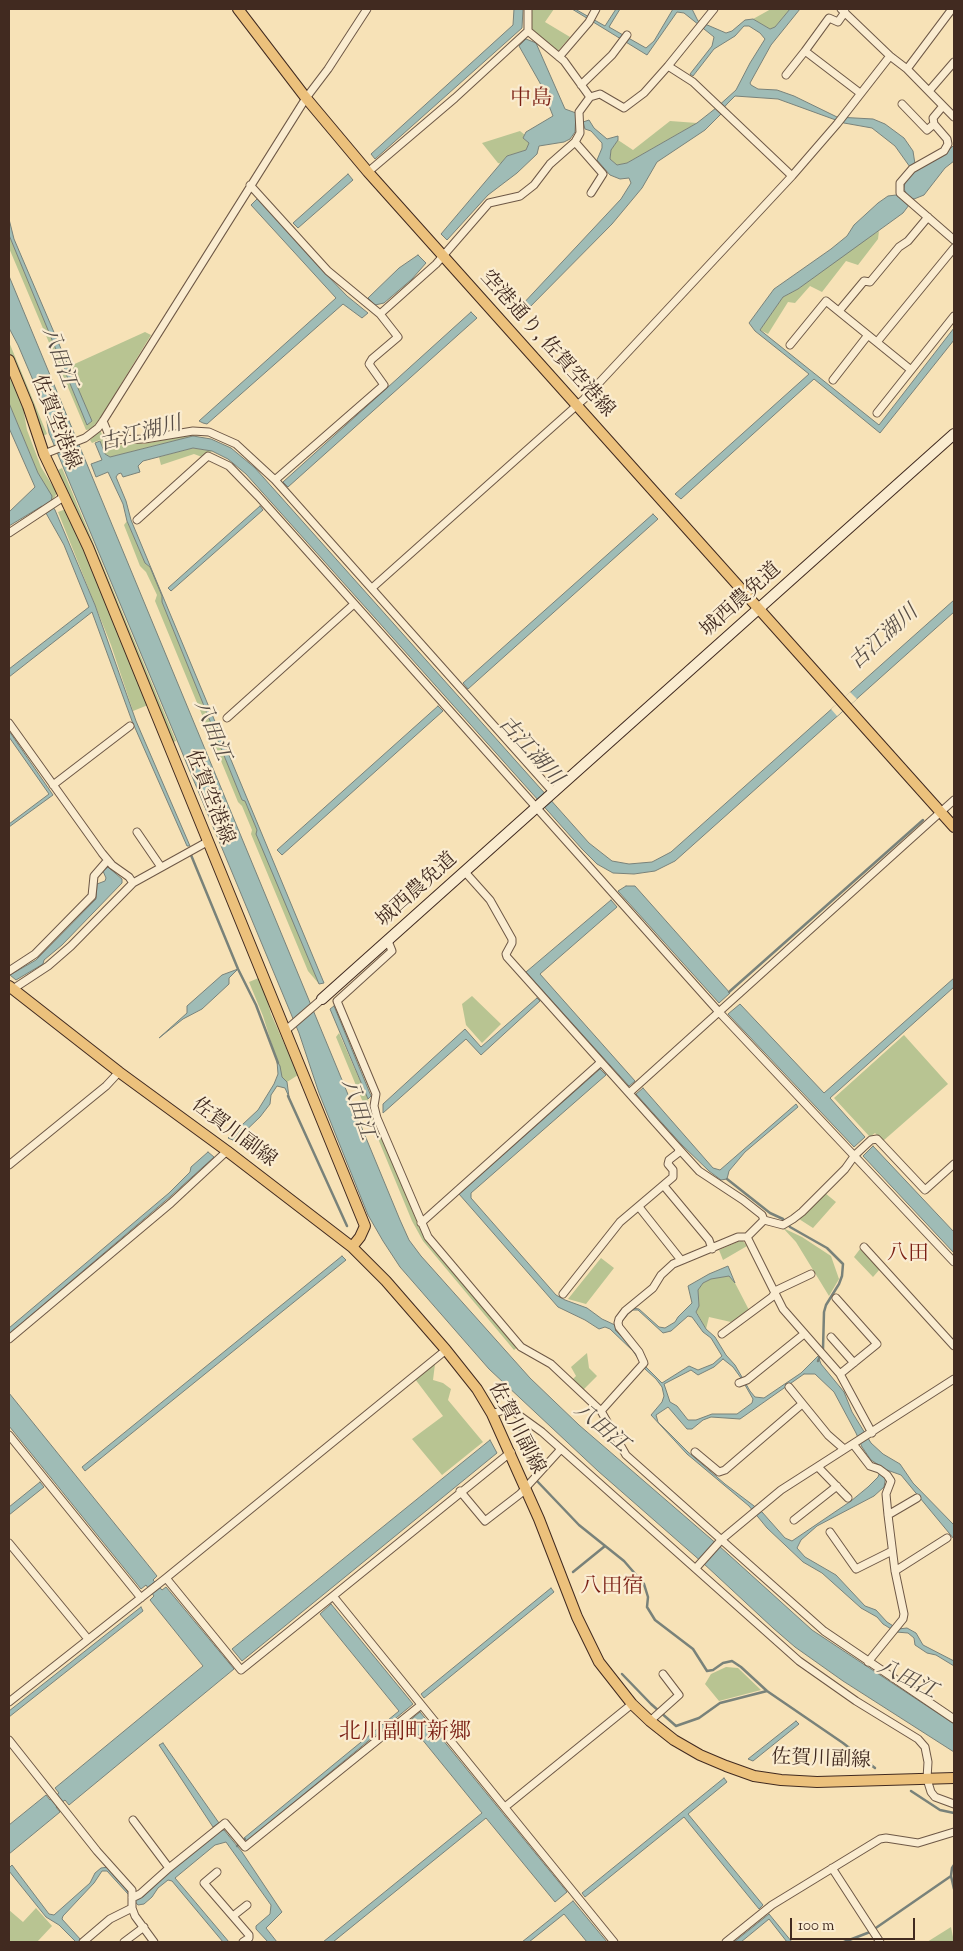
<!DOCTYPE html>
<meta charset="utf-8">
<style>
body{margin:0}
#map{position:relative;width:963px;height:1951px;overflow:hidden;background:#f7e2b7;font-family:"Sorts Mill Goudy",serif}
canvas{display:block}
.frame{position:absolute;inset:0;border:10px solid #412a20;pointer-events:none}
.scale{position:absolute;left:790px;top:1918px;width:125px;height:22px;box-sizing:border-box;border:2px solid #412a20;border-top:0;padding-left:6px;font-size:15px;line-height:18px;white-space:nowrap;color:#412a20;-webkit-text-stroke:4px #faecd0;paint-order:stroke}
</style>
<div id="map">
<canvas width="963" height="1951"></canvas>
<div class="frame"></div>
<div class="scale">100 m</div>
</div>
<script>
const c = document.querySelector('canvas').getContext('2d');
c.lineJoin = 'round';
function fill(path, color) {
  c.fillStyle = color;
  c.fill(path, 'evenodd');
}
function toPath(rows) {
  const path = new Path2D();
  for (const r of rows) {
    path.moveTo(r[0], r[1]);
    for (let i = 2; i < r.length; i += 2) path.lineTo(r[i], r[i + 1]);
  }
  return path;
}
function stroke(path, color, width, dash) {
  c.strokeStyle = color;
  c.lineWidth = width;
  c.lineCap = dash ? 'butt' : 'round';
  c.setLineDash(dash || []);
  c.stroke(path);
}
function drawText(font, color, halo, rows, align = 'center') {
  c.font = font + ' "Sorts Mill Goudy","Noto Serif JP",serif';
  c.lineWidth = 4.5;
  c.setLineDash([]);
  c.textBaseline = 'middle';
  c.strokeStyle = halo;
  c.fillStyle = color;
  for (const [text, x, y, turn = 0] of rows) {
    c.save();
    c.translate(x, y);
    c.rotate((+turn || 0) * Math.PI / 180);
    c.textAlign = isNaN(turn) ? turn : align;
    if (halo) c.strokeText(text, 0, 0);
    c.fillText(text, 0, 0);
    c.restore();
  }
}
const green = toPath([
 [532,9,554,9,545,22,570,37,558,51,531,31],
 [771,9,790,9,775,27,770,29,753,19],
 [670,121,697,123,627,163,617,165,610,159,611,150,618,140,633,150],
 [520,131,525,135,523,138,529,143,526,150,507,156,501,164,498,163,482,143],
 [879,231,878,239,858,265,846,261,822,292,810,286,795,303,788,302,768,334,760,330,783,297,798,289,855,246],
 [9,235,87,424,92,421,68,367,145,332,151,335,99,420,91,429,86,430,9,248],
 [9,342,47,434,43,436,9,354],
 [9,372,22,402,27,430,41,467,57,493,51,503,51,496,38,473,9,403],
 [100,430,108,448,137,442,143,444,190,435,193,436,110,457,105,454,100,440,92,443,90,440],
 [193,448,212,451,202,457,194,454,161,465,159,457],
 [62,468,176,741,171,743,58,470],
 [66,509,148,705,133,711,111,645,58,512],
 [127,521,145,563,150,567,162,596,162,602,242,800,245,801,257,830,257,834,319,984,308,971,251,834,252,830,242,806,238,802,155,601,157,595,146,572,140,566,124,525],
 [261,977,271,1014,298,1075,287,1082,282,1077,263,1016,249,982],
 [472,996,501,1024,482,1043,466,1025,462,1004],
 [339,1033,368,1099,369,1107,419,1227,428,1244,518,1347,514,1350,423,1241,412,1221,336,1037],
 [904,1035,948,1084,883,1141,875,1133,870,1137,834,1098],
 [825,1193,836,1202,813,1228,799,1219],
 [783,1228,802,1237,831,1256,839,1279,829,1296,796,1242],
 [742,1240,747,1246,723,1260,719,1250],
 [860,1249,880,1269,873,1277,854,1257],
 [601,1258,614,1268,586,1304,568,1299],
 [729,1276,735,1283,749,1310,731,1322,709,1317,706,1329,696,1311,699,1306,698,1290,703,1283,711,1279],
 [587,1353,589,1368,597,1376,583,1390,572,1380,576,1376,571,1367],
 [435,1364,433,1380,443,1383,451,1389,448,1400,483,1442,442,1475,412,1439,443,1416,415,1379],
 [726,1667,738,1668,761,1690,719,1701,705,1684,711,1674],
 [36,1908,52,1926,37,1942,10,1942,9,1910,23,1922],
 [951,1927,954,1942,927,1942]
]);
const water = toPath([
 [514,9,523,9,522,28,375,159,371,154,513,25,514,9],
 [572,9,575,9,605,26,616,9,620,9,609,27,646,48,654,41,673,9,692,9,698,21,726,33,732,31,745,20,753,19,770,29,775,27,790,9,800,9,771,45,750,83,751,85,758,89,777,90,794,96,837,117,873,119,885,124,904,138,913,151,915,164,919,168,943,156,954,145,954,161,945,168,924,195,914,199,911,198,908,202,909,205,903,213,798,289,783,297,760,330,879,425,954,328,954,340,880,433,814,379,681,499,675,494,809,374,755,331,749,323,774,289,831,249,847,236,854,225,878,203,888,196,896,195,901,197,906,193,904,189,905,182,910,167,895,146,872,128,844,123,778,99,735,96,727,104,721,111,722,113,705,130,657,162,642,188,612,224,520,317,508,303,504,304,501,300,509,295,520,307,621,199,631,183,629,178,620,179,610,175,597,160,602,148,602,143,591,131,585,129,583,122,589,120,594,128,607,139,618,136,618,140,611,150,610,159,617,165,627,163,697,123,716,108,736,90,750,63,765,39,760,33,749,26,744,26,735,36,714,49,693,76,690,74,712,46,714,37,684,13,677,12,647,55,572,9],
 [526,39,536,43,565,109,576,113,575,132,570,139,564,142,539,146,537,154,517,173,488,195,447,240,441,234,507,156,526,150,529,143,523,138,526,132,553,116,540,83,519,46,526,39],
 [348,174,353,180,298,228,293,223,348,174],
 [258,198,325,273,347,296,368,313,362,318,343,304,207,424,203,423,199,421,336,298,251,205,258,198],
 [9,219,14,239,92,421,87,425,9,235,9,219],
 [418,255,426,263,412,279,384,303,375,305,368,298,399,268,418,255],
 [9,276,400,1220,409,1240,421,1256,530,1378,579,1425,718,1545,812,1630,954,1724,954,1752,843,1681,795,1647,773,1628,703,1563,598,1471,489,1369,400,1267,383,1241,368,1215,319,1093,299,1033,49,433,44,406,18,345,9,328,9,276],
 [471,312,477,318,288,487,283,482,471,312],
 [9,403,38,473,52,496,51,504,55,510,95,605,136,721,190,846,187,846,132,721,92,612,9,677,9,669,89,607,64,545,42,506,9,526,9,512,35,487,9,428,9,403],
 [193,436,211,439,231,448,255,468,589,843,612,861,629,864,652,862,671,852,954,600,954,612,675,861,655,871,634,874,613,873,597,864,582,849,246,474,228,459,212,451,193,448,143,461,138,466,140,472,123,477,121,473,118,474,116,477,126,501,131,520,324,983,319,984,256,834,257,830,245,801,242,800,162,602,162,596,150,567,145,563,127,521,123,504,108,472,96,477,91,464,102,460,95,443,100,441,105,454,110,457,193,436],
 [260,506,263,510,171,591,168,588,260,506],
 [653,514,658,519,468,689,463,683,653,514],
 [438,706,443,711,282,855,277,850,438,706],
 [9,731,53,795,9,827,9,824,49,794,9,737,9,731],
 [108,867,122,879,122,883,62,945,44,960,43,964,16,980,10,975,36,960,96,899,97,884,105,881,106,878,103,871,108,867],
 [626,886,635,886,730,993,719,1003,618,891,626,886],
 [611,900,617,907,540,974,635,1081,629,1086,526,972,611,900],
 [238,969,229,978,229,984,202,1009,183,1019,159,1038,187,1013,187,1006,222,975,238,969],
 [954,978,954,987,830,1098,865,1137,854,1147,728,1014,740,1004,824,1093,954,978],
 [537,998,540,1001,481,1055,466,1039,383,1113,383,1104,465,1029,481,1047,537,998],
 [334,1006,371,1096,368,1099,330,1009,334,1006],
 [277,1061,280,1066,282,1077,287,1082,289,1097,285,1088,277,1086,271,1095,270,1104,260,1117,235,1141,228,1138,258,1110,274,1084,278,1074,277,1061],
 [600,1069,606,1075,471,1193,471,1198,556,1295,565,1300,587,1308,602,1319,615,1325,626,1314,633,1308,639,1309,659,1327,665,1328,675,1322,678,1317,692,1303,688,1286,709,1274,728,1266,735,1283,729,1276,711,1279,703,1283,698,1290,699,1306,696,1312,706,1329,715,1337,726,1355,735,1365,750,1391,755,1397,764,1398,801,1373,818,1356,821,1364,844,1392,852,1412,871,1443,883,1454,900,1464,913,1483,954,1525,954,1539,901,1475,887,1470,884,1487,874,1496,817,1526,801,1540,797,1548,805,1557,836,1575,865,1606,876,1610,887,1622,898,1629,907,1628,916,1633,923,1645,954,1661,954,1666,936,1655,927,1653,915,1645,914,1638,908,1633,896,1632,883,1624,877,1617,861,1608,822,1573,803,1562,767,1528,749,1506,687,1454,651,1415,662,1402,664,1396,662,1387,656,1379,645,1369,633,1351,610,1329,605,1327,599,1329,585,1320,558,1307,459,1194,600,1069],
 [633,1310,638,1310,663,1333,671,1331,688,1316,692,1317,703,1332,711,1338,722,1356,713,1364,698,1370,689,1366,662,1383,646,1367,634,1349,615,1330,628,1314,633,1310],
 [723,1359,733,1367,741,1378,753,1399,752,1403,737,1414,712,1414,696,1420,688,1420,677,1406,670,1402,664,1384,691,1370,698,1375,714,1367,723,1359],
 [804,1374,815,1374,834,1392,856,1433,862,1447,871,1460,882,1467,878,1477,868,1487,851,1501,792,1541,785,1538,762,1512,725,1484,688,1452,658,1422,656,1415,668,1407,687,1429,692,1429,703,1420,711,1417,740,1419,804,1374],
 [643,1088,713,1168,720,1170,796,1104,798,1107,745,1152,729,1171,727,1179,721,1180,709,1171,682,1145,636,1094,643,1088],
 [873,1146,954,1232,954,1253,863,1156,873,1146],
 [208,1152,214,1157,171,1196,9,1334,9,1328,169,1193,190,1172,191,1167,208,1152],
 [342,1256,346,1260,85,1471,82,1467,342,1256],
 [9,1393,157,1576,153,1580,162,1590,166,1587,234,1669,69,1805,65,1800,56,1807,60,1812,9,1854,9,1825,46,1795,50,1800,59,1793,55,1788,203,1666,150,1600,154,1596,146,1585,141,1589,9,1426,9,1393],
 [490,1440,497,1453,242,1661,232,1649,490,1440],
 [40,1482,44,1487,9,1515,9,1507,40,1482],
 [551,1588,554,1592,424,1698,421,1694,551,1588],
 [331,1604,413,1704,247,1841,244,1838,399,1711,320,1614,331,1604],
 [141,1607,143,1611,9,1717,9,1711,141,1607],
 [420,1712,567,1892,555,1902,486,1818,333,1942,323,1942,482,1813,408,1722,420,1712],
 [796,1721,799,1724,753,1761,748,1759,796,1721],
 [163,1743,219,1823,213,1827,159,1745,163,1743],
 [724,1778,727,1782,688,1814,763,1905,759,1909,684,1817,585,1897,582,1893,724,1778],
 [224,1830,242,1852,282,1912,266,1928,277,1942,268,1942,256,1929,256,1926,270,1914,271,1905,226,1842,215,1845,175,1878,229,1942,223,1942,172,1881,168,1880,158,1888,152,1897,144,1904,138,1905,107,1871,102,1871,94,1883,63,1916,62,1919,81,1940,81,1942,76,1942,59,1925,46,1917,9,1871,9,1868,12,1865,49,1914,54,1915,90,1883,95,1873,101,1868,109,1867,126,1887,127,1891,137,1900,143,1897,170,1871,220,1831,224,1830],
 [573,1901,607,1942,587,1942,564,1914,529,1942,522,1942,573,1901],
 [769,1914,792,1942,787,1942,769,1919,741,1942,734,1942,769,1914]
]);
const pier = toPath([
 [850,692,857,699,837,716,831,709]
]);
const stream = toPath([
 [191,855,238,969,256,1005,278,1063],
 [729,992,923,820],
 [288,1096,347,1226],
 [727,1179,770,1213,783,1219,790,1227,827,1248,843,1264,842,1276,839,1284,826,1305,824,1312,823,1349,818,1361],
 [518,1425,537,1481,579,1525,624,1561,644,1584,648,1597,647,1607,655,1620,693,1649,707,1671,713,1670,723,1663,732,1661,741,1667,767,1691,843,1743,875,1768],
 [573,1572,605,1546],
 [622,1674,651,1704,676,1726,699,1718,720,1703,767,1691],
 [911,1791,940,1810,954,1813],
 [237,1846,245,1839],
 [954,1865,952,1868,951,1876,954,1889],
 [844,1942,870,1932,951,1876]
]);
const street = toPath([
 [528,9,528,31,564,61,590,97,600,94,624,108,644,93,668,66,714,9],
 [841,9,890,56,907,69,952,9],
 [845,12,838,22,829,18,805,51,860,93],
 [559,57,589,22,596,9],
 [668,66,693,82,792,176],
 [907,69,954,117],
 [786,75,805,51],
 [581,85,612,55,627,35],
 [929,91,954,62],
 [902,104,927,130,934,124],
 [943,106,933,118,934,124,947,139,948,144,944,151,912,169,900,183,900,193,954,240],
 [575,142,603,174,591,193],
 [368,172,455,98,528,31],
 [250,185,328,271,380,314,436,264,489,203,520,196,534,185,550,164,575,142,580,133,579,112,590,97],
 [839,311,864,281,870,282,899,247,908,241,928,217],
 [877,342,954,248],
 [790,345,826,301,911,370],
 [833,380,868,335],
 [877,413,954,316],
 [103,421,111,440,145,439,193,431,209,432,236,444,275,480,554,793],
 [44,454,85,438,98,428,103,421,306,98,328,69,367,9],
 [275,480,384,385,369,364,372,359,398,337,380,314],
 [137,520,208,456,229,466,258,496,719,1012,954,1262],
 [9,533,65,496],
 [372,588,584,399,792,176,837,124,890,56],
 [227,718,354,604],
 [9,723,102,853,112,865,129,877,133,883],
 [53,785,130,726],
 [137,832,161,867],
 [465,872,490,900,512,939,512,943,506,954,507,957,679,1149,678,1153,669,1160,668,1164,673,1170,673,1177,620,1222,563,1294],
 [388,941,392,951,337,1001,376,1094,374,1106,377,1118,428,1237,521,1347,551,1364,601,1411,626,1455,824,1631,954,1719],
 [9,971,35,954,92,896,94,876,107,861],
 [13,989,48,966,71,946,133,883,207,842],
 [285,1031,322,999],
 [629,1093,954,800],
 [679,1149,699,1171,743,1200,762,1215,764,1220],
 [9,1165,106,1086,119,1072],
 [664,1186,709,1240,712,1249],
 [639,1207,681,1260],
 [421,1223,601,1062],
 [747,1237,783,1309,840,1374,872,1433],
 [864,1247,954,1346],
 [836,1298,877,1344,840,1374],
 [722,1334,772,1297,777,1290,811,1274],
 [831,1337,854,1363],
 [9,1339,171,1203,227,1151],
 [739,1383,747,1380,804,1334],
 [789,1387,828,1435,844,1449],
 [601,1411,644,1363,639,1352,619,1327,618,1323,619,1319,625,1311,653,1288,661,1275,673,1264,738,1237,747,1237,764,1220,783,1225,793,1219,802,1212,845,1169,855,1155,871,1140,877,1139,925,1190,954,1164],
 [492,1414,506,1409,513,1411,542,1432,799,1661,856,1701,918,1739,925,1747,928,1762,927,1779,931,1792,935,1797,954,1804],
 [9,1435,141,1598],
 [853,1444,870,1466,879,1469,887,1475,891,1481,886,1494,888,1515,895,1571,904,1614,903,1619,868,1662],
 [695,1452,719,1472,725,1470,802,1404],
 [818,1467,848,1498],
 [460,1491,485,1521,520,1494,561,1449],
 [888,1515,917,1498],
 [794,1520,837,1486],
 [830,1532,856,1569,892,1551],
 [9,1543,88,1639],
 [696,1568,722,1539,781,1490,954,1379],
 [895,1571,947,1538],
 [166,1578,241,1670,333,1596,614,1942],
 [333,1596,511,1452],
 [9,1702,166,1578,446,1350],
 [650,1721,679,1695,663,1674],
 [9,1740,97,1851,132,1890,132,1908,135,1916,154,1942],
 [505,1807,632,1704],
 [133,1820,169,1868],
 [832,1868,880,1942],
 [217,1872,204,1883,249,1935,249,1938,243,1942],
 [132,1898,140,1894,169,1868,225,1823,245,1847,421,1705],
 [233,1916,247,1905],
 [83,1942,110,1919,132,1908],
 [124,1942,144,1927],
 [726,1942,772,1905,880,1839,886,1838,918,1843,954,1832]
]);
const secondary = toPath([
 [322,999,954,434]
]);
const primary = toPath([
 [238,9,306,98,368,172,954,827],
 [9,360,28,406,44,454,88,547,365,1226,360,1237,352,1247],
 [9,986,119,1072,227,1151,352,1247,386,1281,446,1350,477,1389,492,1414,539,1519,577,1617,599,1662,632,1704,650,1721,674,1740,700,1755,726,1766,754,1776,781,1780,817,1782,954,1778]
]);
const streetNames = [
 ["空港通り, 佐賀空港線",546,345,48],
 ["佐賀空港線",54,423,68],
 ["城西農免道",742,601,-42],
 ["佐賀空港線",208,798,68],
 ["城西農免道",418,891,-42],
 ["佐賀川副線",233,1134,37],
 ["佐賀川副線",515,1429,63],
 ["佐賀川副線",821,1761,2]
];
const neighbourhoodNames = [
 ["中島",531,100],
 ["八田",908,1255],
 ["八田宿",612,1588]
];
const waterNames = [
 ["八田江",57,358,70],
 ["古江湖川",141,436,-15],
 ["古江湖川",885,639,-42],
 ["八田江",210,731,68],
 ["古江湖川",529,752,48],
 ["八田江",356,1110,71],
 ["八田江",600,1429,40],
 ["八田江",906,1681,26]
];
const quarterNames = [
 ["北川副町新郷",405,1734]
];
fill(green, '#b8c492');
fill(water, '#9fbcb6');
stroke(water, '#79827a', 1);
fill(pier, '#f7e2b7');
stroke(stream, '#79827a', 2.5);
stroke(street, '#6e5846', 9);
stroke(secondary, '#412a20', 12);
stroke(primary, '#412a20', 12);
stroke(street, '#faecd0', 7);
stroke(secondary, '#faecd0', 10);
stroke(primary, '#ecc17c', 10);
drawText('20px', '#412a20', '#faecd0', streetNames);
drawText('21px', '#7a1f14', '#faecd0', neighbourhoodNames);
drawText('italic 21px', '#584e46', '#faecd0', waterNames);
drawText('22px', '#7a1f14', '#faecd0', quarterNames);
</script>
